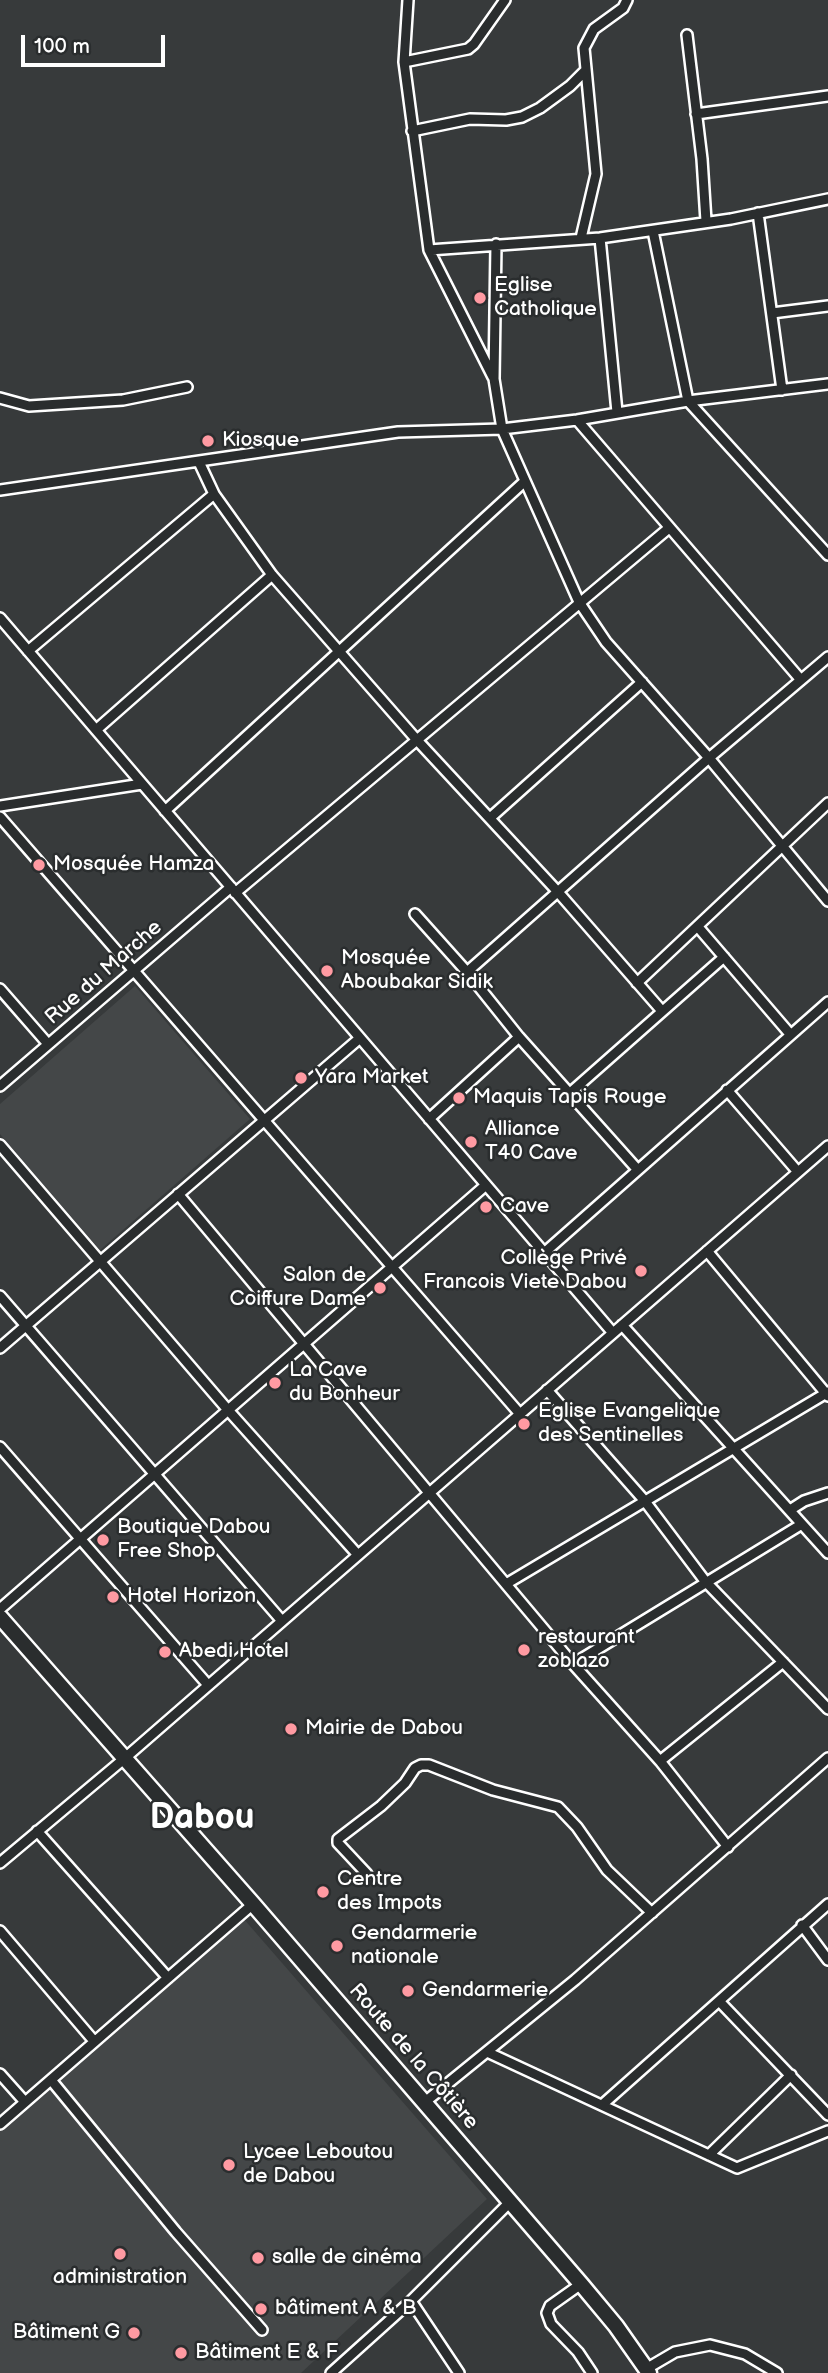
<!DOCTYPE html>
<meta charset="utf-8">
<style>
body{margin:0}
#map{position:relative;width:828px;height:2373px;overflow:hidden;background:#373a3b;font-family:"Balsamiq Sans",sans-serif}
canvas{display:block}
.scale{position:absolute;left:21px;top:35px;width:144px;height:32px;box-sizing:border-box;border:4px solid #fff;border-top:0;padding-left:9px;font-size:21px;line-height:24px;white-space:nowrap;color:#fff;-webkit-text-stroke:5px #2a2d2e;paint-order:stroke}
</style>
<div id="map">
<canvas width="828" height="2373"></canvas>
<div class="scale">100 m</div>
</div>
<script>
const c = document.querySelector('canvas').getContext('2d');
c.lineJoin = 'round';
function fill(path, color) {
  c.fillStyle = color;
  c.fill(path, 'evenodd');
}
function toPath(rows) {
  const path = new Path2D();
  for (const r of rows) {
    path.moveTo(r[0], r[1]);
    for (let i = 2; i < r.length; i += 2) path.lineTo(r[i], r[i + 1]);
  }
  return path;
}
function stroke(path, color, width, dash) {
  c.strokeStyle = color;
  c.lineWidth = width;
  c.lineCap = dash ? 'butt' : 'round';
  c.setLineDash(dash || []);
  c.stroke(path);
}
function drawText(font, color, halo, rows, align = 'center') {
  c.font = font + ' "Balsamiq Sans",sans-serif';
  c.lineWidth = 5;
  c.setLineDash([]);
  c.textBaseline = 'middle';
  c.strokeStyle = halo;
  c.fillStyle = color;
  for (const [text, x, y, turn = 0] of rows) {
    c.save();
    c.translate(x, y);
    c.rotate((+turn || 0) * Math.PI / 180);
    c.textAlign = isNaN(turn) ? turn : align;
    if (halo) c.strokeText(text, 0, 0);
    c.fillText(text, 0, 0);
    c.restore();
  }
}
const built = toPath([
 [135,986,250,1119,100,1250,0,1134,0,1104],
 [243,1918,487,2199,301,2373,0,2373,0,2131]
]);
const street = toPath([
 [408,0,404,62,429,250],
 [687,35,702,159,706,221],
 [404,62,468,49,474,44,505,0],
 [696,114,828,96],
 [412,131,470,119,506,120,522,117,540,108,570,86,585,71],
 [758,213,782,390],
 [653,231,688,401,828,555],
 [581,238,596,174,584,48,594,29,623,8,627,0],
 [600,238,617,412],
 [496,244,494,379,502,429,579,602,606,642,709,758,828,901],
 [772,313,828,306],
 [493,377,429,250,600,238,731,219,828,199],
 [0,398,29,406,123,400,187,387],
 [577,420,801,680],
 [199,462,214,494,272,575,416,739,558,892,662,1011],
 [0,490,398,432,502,429,577,420,688,401,828,384],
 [0,618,613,1333],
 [28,651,214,494],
 [96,730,272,575],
 [0,806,142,784],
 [165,811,524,482],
 [0,817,520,1414],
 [490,818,642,682],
 [235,893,669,528],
 [415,914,467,972,519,1037,637,1169],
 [698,927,790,1034],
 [467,972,709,758,828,657],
 [637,983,828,803],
 [0,989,48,1044],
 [0,1086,231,887],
 [727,1090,798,1172],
 [570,1093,724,957],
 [429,1119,519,1037],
 [0,1145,228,1410,358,1555],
 [178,1194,573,1664,660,1761,728,1847],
 [707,1251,828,1396],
 [544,1253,828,1002],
 [0,1296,282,1621],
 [622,1325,828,1553],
 [0,1348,360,1038],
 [547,1390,644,1500,705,1581,828,1709],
 [0,1447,208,1685],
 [790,1510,804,1501,828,1493],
 [506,1584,828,1392],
 [0,1609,486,1185],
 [573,1664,802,1524],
 [660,1761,783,1662],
 [37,1831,168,1978],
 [0,1863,125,1758,828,1146],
 [367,1874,338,1843,338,1839,381,1806,405,1783,415,1768,421,1765,429,1765,493,1790,558,1807,577,1827,607,1870,652,1913],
 [802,1925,828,1960],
 [0,1931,94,2041],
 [719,2001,828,2115],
 [487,2052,737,2168,828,2131],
 [0,2074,25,2102],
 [51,2080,176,2232,262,2330],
 [425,2102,575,1980,828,1758],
 [602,2105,828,1904],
 [0,2124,253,1904],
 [709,2155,791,2075],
 [581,2284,550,2306,547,2313,551,2324,578,2352,592,2373],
 [411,2301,459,2373],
 [646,2369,675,2352,710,2345,745,2354,777,2373],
 [331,2373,411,2301,510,2202]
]);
const primary = toPath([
 [0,1617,253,1904,581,2284,616,2326,649,2373]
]);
const markers = [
 [480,298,7,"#ff9aa2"],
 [208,441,7,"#ff9aa2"],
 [39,865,7,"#ff9aa2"],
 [327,971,7,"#ff9aa2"],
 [301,1078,7,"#ff9aa2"],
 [459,1098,7,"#ff9aa2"],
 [471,1142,7,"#ff9aa2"],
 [486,1207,7,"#ff9aa2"],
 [641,1271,7,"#ff9aa2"],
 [380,1288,7,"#ff9aa2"],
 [275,1383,7,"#ff9aa2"],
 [524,1424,7,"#ff9aa2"],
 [103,1540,7,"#ff9aa2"],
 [113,1597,7,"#ff9aa2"],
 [524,1650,7,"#ff9aa2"],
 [165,1652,7,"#ff9aa2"],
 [291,1729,7,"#ff9aa2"],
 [323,1892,7,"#ff9aa2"],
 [337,1946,7,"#ff9aa2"],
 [408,1991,7,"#ff9aa2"],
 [229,2165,7,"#ff9aa2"],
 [120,2254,7,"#ff9aa2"],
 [258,2258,7,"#ff9aa2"],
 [261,2309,7,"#ff9aa2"],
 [134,2333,7,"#ff9aa2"],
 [181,2353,7,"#ff9aa2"]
];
const poiNames = [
 ["Eglise",494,286],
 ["Catholique",494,310],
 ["Kiosque",222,441],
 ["Mosquée Hamza",53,865],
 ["Mosquée",341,959],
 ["Aboubakar Sidik",341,983],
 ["Yara Market",315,1078],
 ["Maquis Tapis Rouge",473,1098],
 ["Alliance",485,1130],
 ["T40 Cave",485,1154],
 ["Cave",500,1207],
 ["Collège Privé",627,1259,"right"],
 ["Francois Viete Dabou",627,1283,"right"],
 ["Salon de",366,1276,"right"],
 ["Coiffure Dame",366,1300,"right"],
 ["La Cave",289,1371],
 ["du Bonheur",289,1395],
 ["Eglise Evangelique",538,1412],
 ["des Sentinelles",538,1436],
 ["Boutique Dabou",117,1528],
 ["Free Shop",117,1552],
 ["Hotel Horizon",127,1597],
 ["restaurant",538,1638],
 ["zoblazo",538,1662],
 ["Abedi Hotel",179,1652],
 ["Mairie de Dabou",305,1729],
 ["Centre",337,1880],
 ["des Impots",337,1904],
 ["Gendarmerie",351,1934],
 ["nationale",351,1958],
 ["Gendarmerie",422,1991],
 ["Lycee Leboutou",243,2153],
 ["de Dabou",243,2177],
 ["salle de cinéma",272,2258],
 ["administration",120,2278,"center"],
 ["bâtiment A & B",275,2309],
 ["Bâtiment G",120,2333,"right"],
 ["Bâtiment E & F",195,2353]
];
const streetNames = [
 ["Rue du Marche",104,973,-41],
 ["Route de la Côtière",413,2057,49]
];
const townNames = [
 ["Dabou",202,1819]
];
fill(built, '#444748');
stroke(street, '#fff', 14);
stroke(primary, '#fff', 19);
stroke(street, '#2a2d2e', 9);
stroke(primary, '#2a2d2e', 14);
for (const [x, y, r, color] of markers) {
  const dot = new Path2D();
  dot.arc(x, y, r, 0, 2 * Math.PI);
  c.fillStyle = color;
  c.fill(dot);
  stroke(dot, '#2a2d2e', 2.5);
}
drawText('21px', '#fff', '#2a2d2e', poiNames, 'left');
drawText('21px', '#fff', '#2a2d2e', streetNames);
drawText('bold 35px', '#fff', '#2a2d2e', townNames);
</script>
